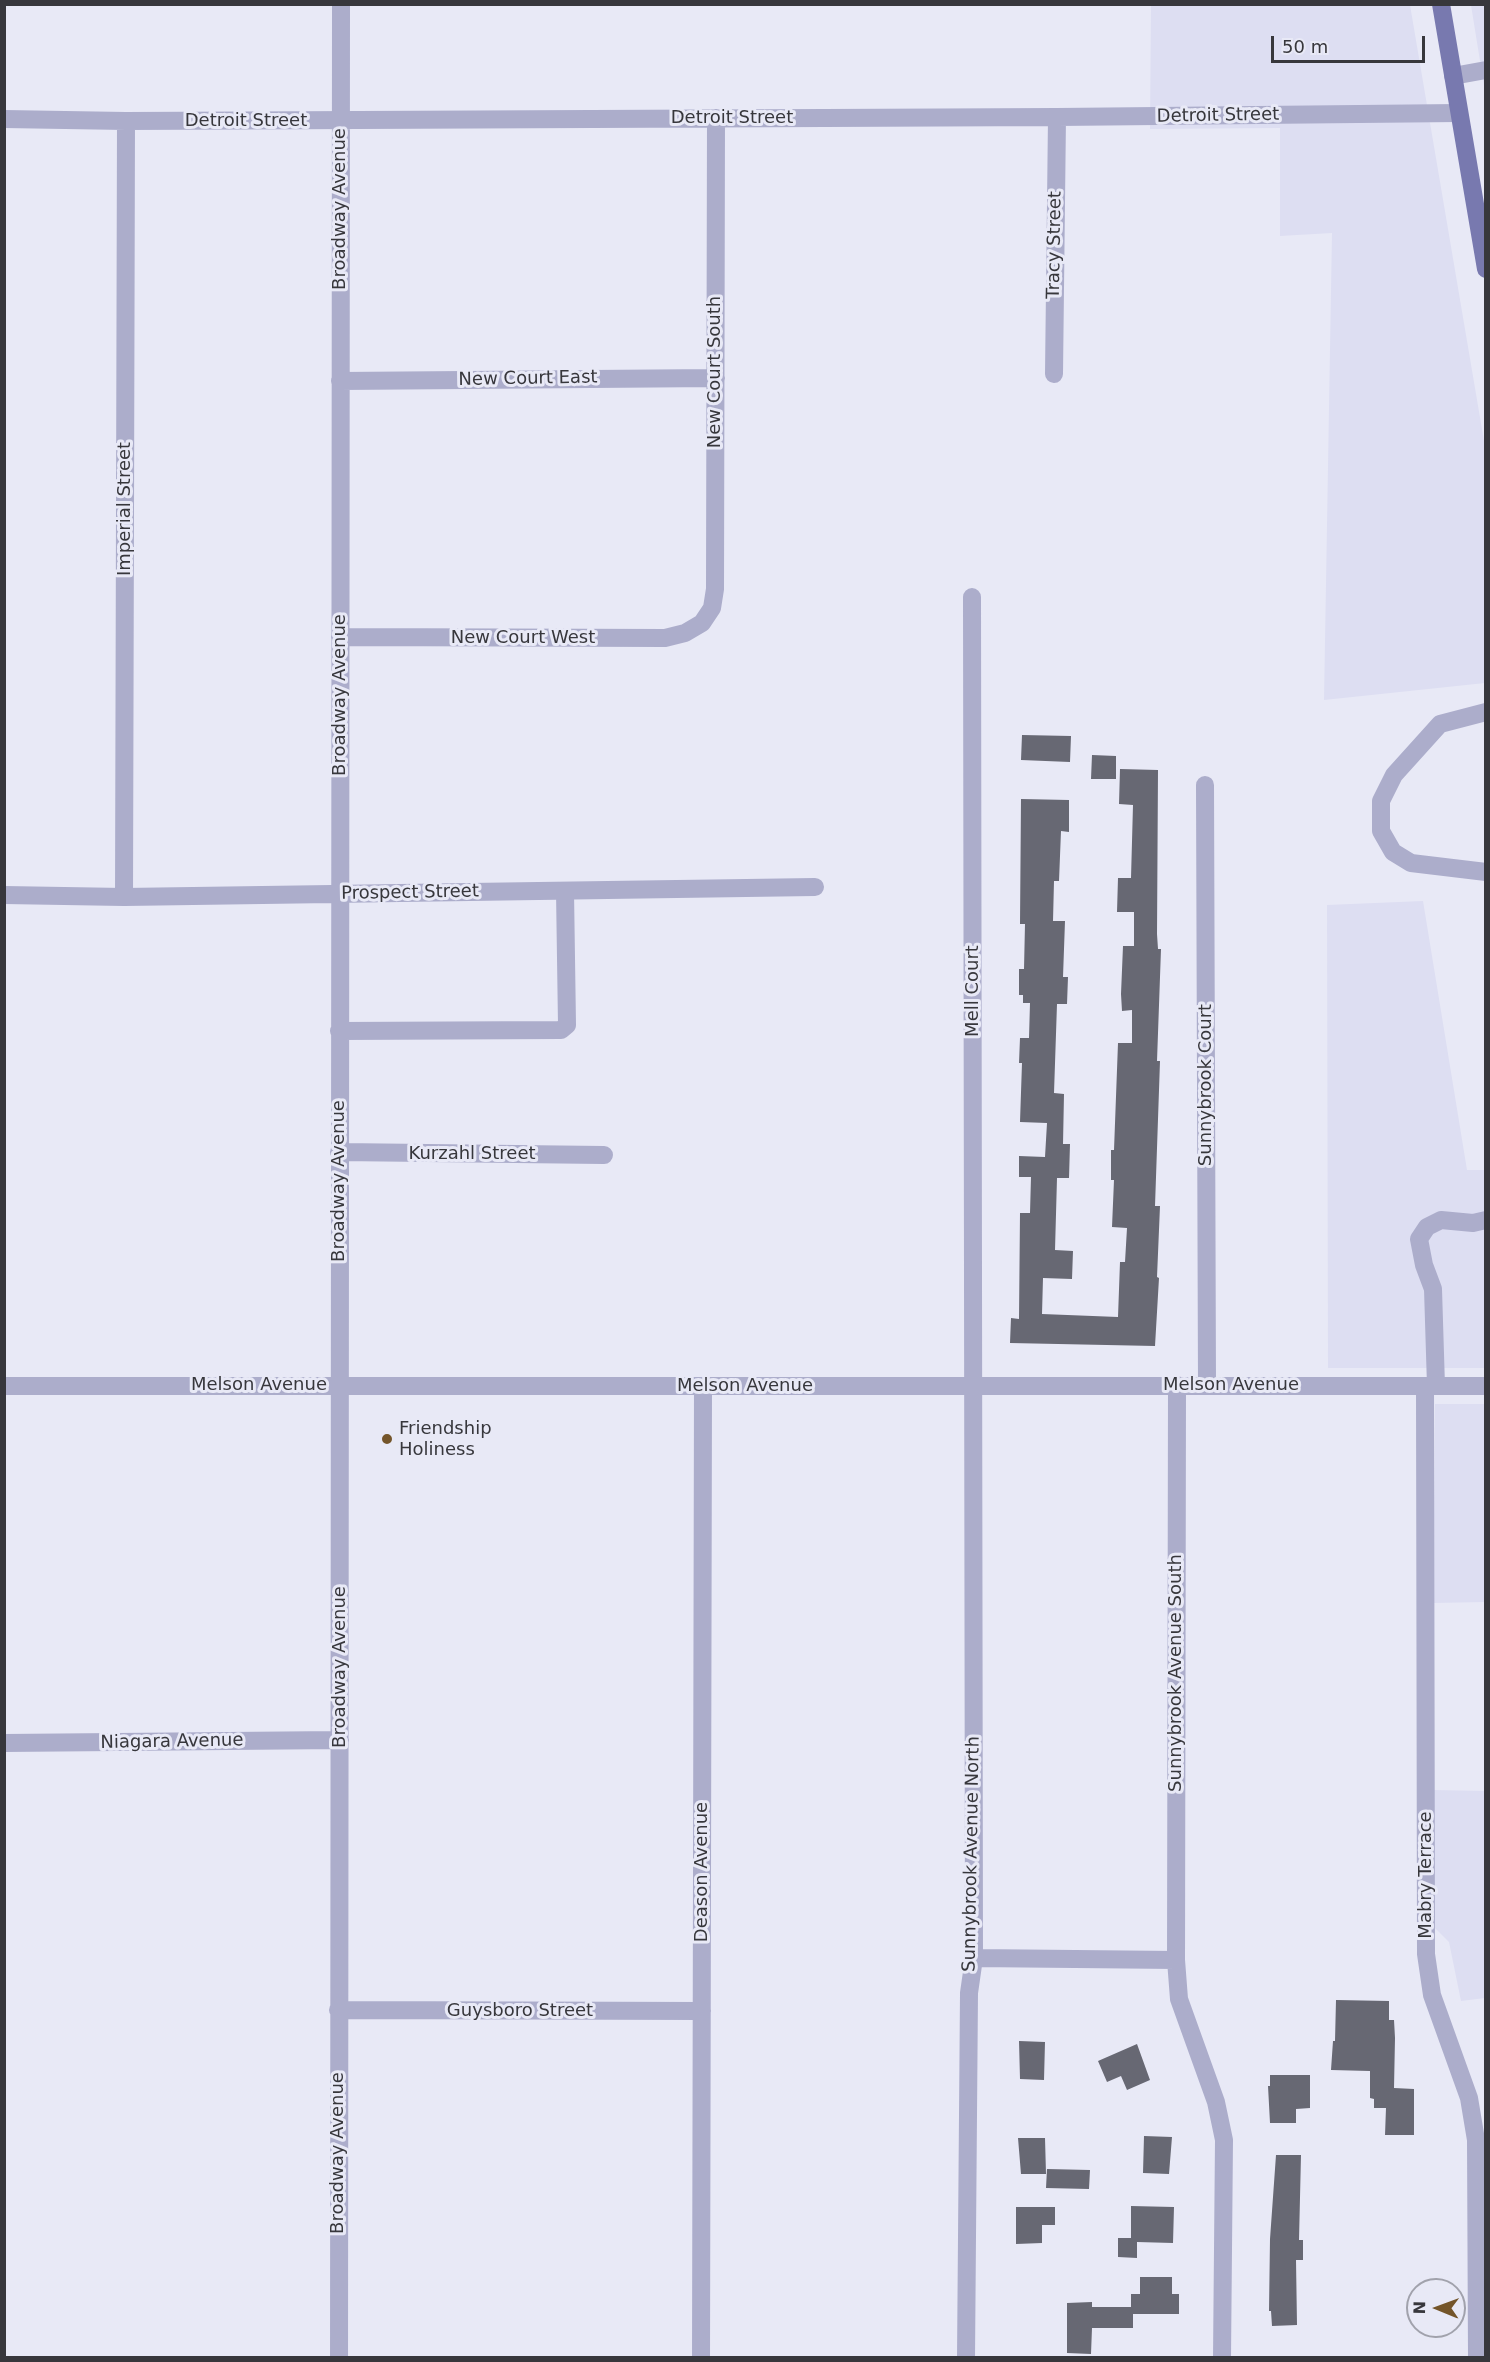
<!DOCTYPE html>
<style>
body{margin:0}
#map{position:relative;width:1490px;height:2362px;overflow:hidden;background:#e8e9f6;font-family:"DejaVu Sans",sans-serif}
canvas{display:block}
.frame{position:absolute;inset:0;border:6px solid #37373c;pointer-events:none}
.north{position:absolute;left:1406px;top:2278px;width:60px;height:60px;box-sizing:border-box;background:#e8e9f6;border:2px solid #a1a2ac;border-radius:50%;rotate:271deg;font-size:16px;font-weight:700;line-height:24px;text-align:center;color:#37373c}
.north::after{content:'';display:block;margin:auto;width:21px;height:27px;background:#74552a;clip-path:polygon(50% 0,100% 100%,50% 72%,0 100%)}
.scale{position:absolute;left:1271px;top:36px;width:154px;height:27px;box-sizing:border-box;border:3px solid #37373c;border-top:0;padding-left:8px;font-size:18px;line-height:21px;white-space:nowrap;color:#37373c;-webkit-text-stroke:4px #e8e9f6;paint-order:stroke}
</style>
<div id="map">
<canvas width="1490" height="2362"></canvas>
<div class="frame"></div>
<div class="north">N</div>
<div class="scale">50 m</div>
</div>
<script>
const c = document.querySelector('canvas').getContext('2d');
c.lineJoin = 'round';
function fill(path, color) {
  c.fillStyle = color;
  c.fill(path, 'evenodd');
}
function toPath(rows) {
  const path = new Path2D();
  for (const r of rows) {
    path.moveTo(r[0], r[1]);
    for (let i = 2; i < r.length; i += 2) path.lineTo(r[i], r[i + 1]);
  }
  return path;
}
function stroke(path, color, width, dash) {
  c.strokeStyle = color;
  c.lineWidth = width;
  c.lineCap = dash ? 'butt' : 'round';
  c.setLineDash(dash || []);
  c.stroke(path);
}
function drawText(font, color, halo, rows, align = 'center') {
  c.font = font + ' "DejaVu Sans",sans-serif';
  c.lineWidth = 6;
  c.setLineDash([]);
  c.textBaseline = 'middle';
  c.strokeStyle = halo;
  c.fillStyle = color;
  for (const [text, x, y, turn = 0] of rows) {
    c.save();
    c.translate(x, y);
    c.rotate((+turn || 0) * Math.PI / 180);
    c.textAlign = isNaN(turn) ? turn : align;
    if (halo) c.strokeText(text, 0, 0);
    c.fillText(text, 0, 0);
    c.restore();
  }
}
const built = toPath([
 [1151,5,1410,5,1485,447,1485,683,1324,700,1332,233,1280,236,1280,128,1150,129],
 [1471,5,1485,5,1485,92],
 [1423,901,1467,1170,1485,1170,1485,1368,1328,1368,1327,905],
 [1435,1404,1485,1404,1485,1602,1433,1603],
 [1433,1790,1485,1791,1485,1998,1461,2001,1449,1942,1435,1928]
]);
const building = toPath([
 [1022,735,1071,736,1070,762,1021,760],
 [1092,755,1116,756,1116,779,1091,779],
 [1120,769,1158,770,1157,934,1158,949,1161,949,1157,1061,1160,1061,1155,1206,1160,1206,1157,1277,1159,1278,1155,1346,1010,1343,1011,1318,1019,1319,1020,1213,1030,1213,1031,1177,1019,1177,1019,1156,1045,1157,1047,1123,1020,1122,1022,1063,1019,1063,1020,1038,1029,1038,1030,1003,1023,1003,1023,995,1019,995,1019,969,1024,969,1025,924,1020,924,1021,799,1069,800,1069,832,1061,831,1059,881,1054,881,1053,921,1065,921,1063,977,1068,977,1067,1004,1057,1004,1054,1093,1064,1094,1063,1144,1070,1144,1069,1178,1057,1178,1055,1250,1073,1251,1072,1279,1043,1278,1042,1314,1118,1317,1120,1262,1125,1262,1127,1228,1112,1227,1114,1180,1111,1180,1111,1150,1114,1150,1118,1043,1132,1043,1132,1010,1122,1011,1121,994,1123,946,1134,946,1134,912,1117,912,1118,878,1131,878,1133,805,1119,804],
 [1336,2000,1389,2001,1389,2020,1394,2020,1395,2038,1394,2088,1414,2089,1414,2135,1385,2135,1386,2108,1374,2108,1374,2099,1370,2098,1370,2071,1331,2070,1333,2041,1335,2041],
 [1019,2041,1045,2042,1044,2080,1020,2079],
 [1137,2044,1150,2080,1127,2090,1121,2076,1107,2082,1098,2061],
 [1270,2075,1310,2075,1310,2108,1296,2109,1296,2123,1270,2123,1268,2086,1270,2086],
 [1144,2136,1172,2137,1169,2174,1143,2173],
 [1018,2138,1045,2138,1046,2174,1021,2174],
 [1276,2155,1301,2155,1299,2240,1303,2240,1303,2260,1296,2260,1297,2325,1272,2326,1271,2311,1269,2311,1270,2239],
 [1047,2169,1090,2170,1089,2189,1046,2188],
 [1131,2206,1174,2207,1173,2243,1137,2242,1137,2258,1118,2257,1118,2238,1131,2238],
 [1016,2207,1055,2207,1055,2225,1042,2225,1042,2243,1016,2244],
 [1140,2277,1172,2277,1172,2294,1179,2294,1179,2314,1133,2314,1133,2328,1092,2328,1091,2354,1067,2353,1067,2303,1092,2302,1092,2307,1131,2307,1131,2294,1140,2294]
]);
const minor = toPath([
 [1453,76,1486,70],
 [4,119,126,121,1057,117,1459,113],
 [1054,374,1057,117],
 [340,381,716,378],
 [340,637,665,638,685,633,702,623,712,608,715,589,716,118],
 [1486,712,1440,724,1394,775,1381,801,1381,831,1393,852,1411,863,1486,872],
 [1205,785,1207,1385],
 [4,895,124,897,815,887],
 [124,897,126,121],
 [339,1031,561,1030,567,1025,565,891],
 [339,1152,604,1155],
 [1177,1385,1176,1960,1179,1999,1216,2102,1224,2140,1222,2358],
 [4,1386,1486,1386],
 [1425,1386,1426,1954,1432,1995,1469,2098,1476,2140,1477,2358],
 [1436,1386,1433,1289,1424,1265,1419,1239,1427,1227,1441,1220,1473,1223,1486,1220],
 [4,1743,340,1740],
 [974,1958,1176,1960],
 [338,2010,702,2011],
 [339,2358,341,4],
 [701,2358,703,1386],
 [966,2358,969,1993,974,1958,972,597]
]);
const major = toPath([
 [1441,4,1486,269]
]);
const markers = [
 [387,1439,6,"#74552a"]
];
const streetNames = [
 ["Detroit Street",1218,116,-1],
 ["Detroit Street",732,118],
 ["Detroit Street",246,121],
 ["Broadway Avenue",340,209,-90],
 ["Tracy Street",1055,245,-89],
 ["New Court South",715,372,-90],
 ["New Court East",528,379,-1],
 ["Imperial Street",125,509,-90],
 ["New Court West",523,638],
 ["Broadway Avenue",340,695,-90],
 ["Prospect Street",410,893,-1],
 ["Mell Court",973,991,-90],
 ["Sunnybrook Court",1206,1085,-90],
 ["Kurzahl Street",472,1154],
 ["Broadway Avenue",339,1181,-90],
 ["Melson Avenue",259,1385],
 ["Melson Avenue",1231,1385],
 ["Melson Avenue",745,1386],
 ["Broadway Avenue",340,1667,-90],
 ["Sunnybrook Avenue South",1176,1673,-90],
 ["Niagara Avenue",172,1742,-1],
 ["Sunnybrook Avenue North",972,1854,-89],
 ["Deason Avenue",702,1872,-90],
 ["Mabry Terrace",1426,1875,-90],
 ["Guysboro Street",520,2011],
 ["Broadway Avenue",338,2153,-90]
];
const poiNames = [
 ["Friendship",399,1429],
 ["Holiness",399,1450]
];
fill(built, '#dddef2');
fill(building, '#676873');
stroke(minor, '#acadcb', 18);
stroke(major, '#7879af', 18);
for (const [x, y, r, color] of markers) {
  const dot = new Path2D();
  dot.arc(x, y, r, 0, 2 * Math.PI);
  c.fillStyle = color;
  c.fill(dot);
  stroke(dot, '#e8e9f6', 2);
}
drawText('18px', '#37373c', '#e8e9f6', streetNames);
drawText('18px', '#37373c', '#e8e9f6', poiNames, 'left');
</script>
